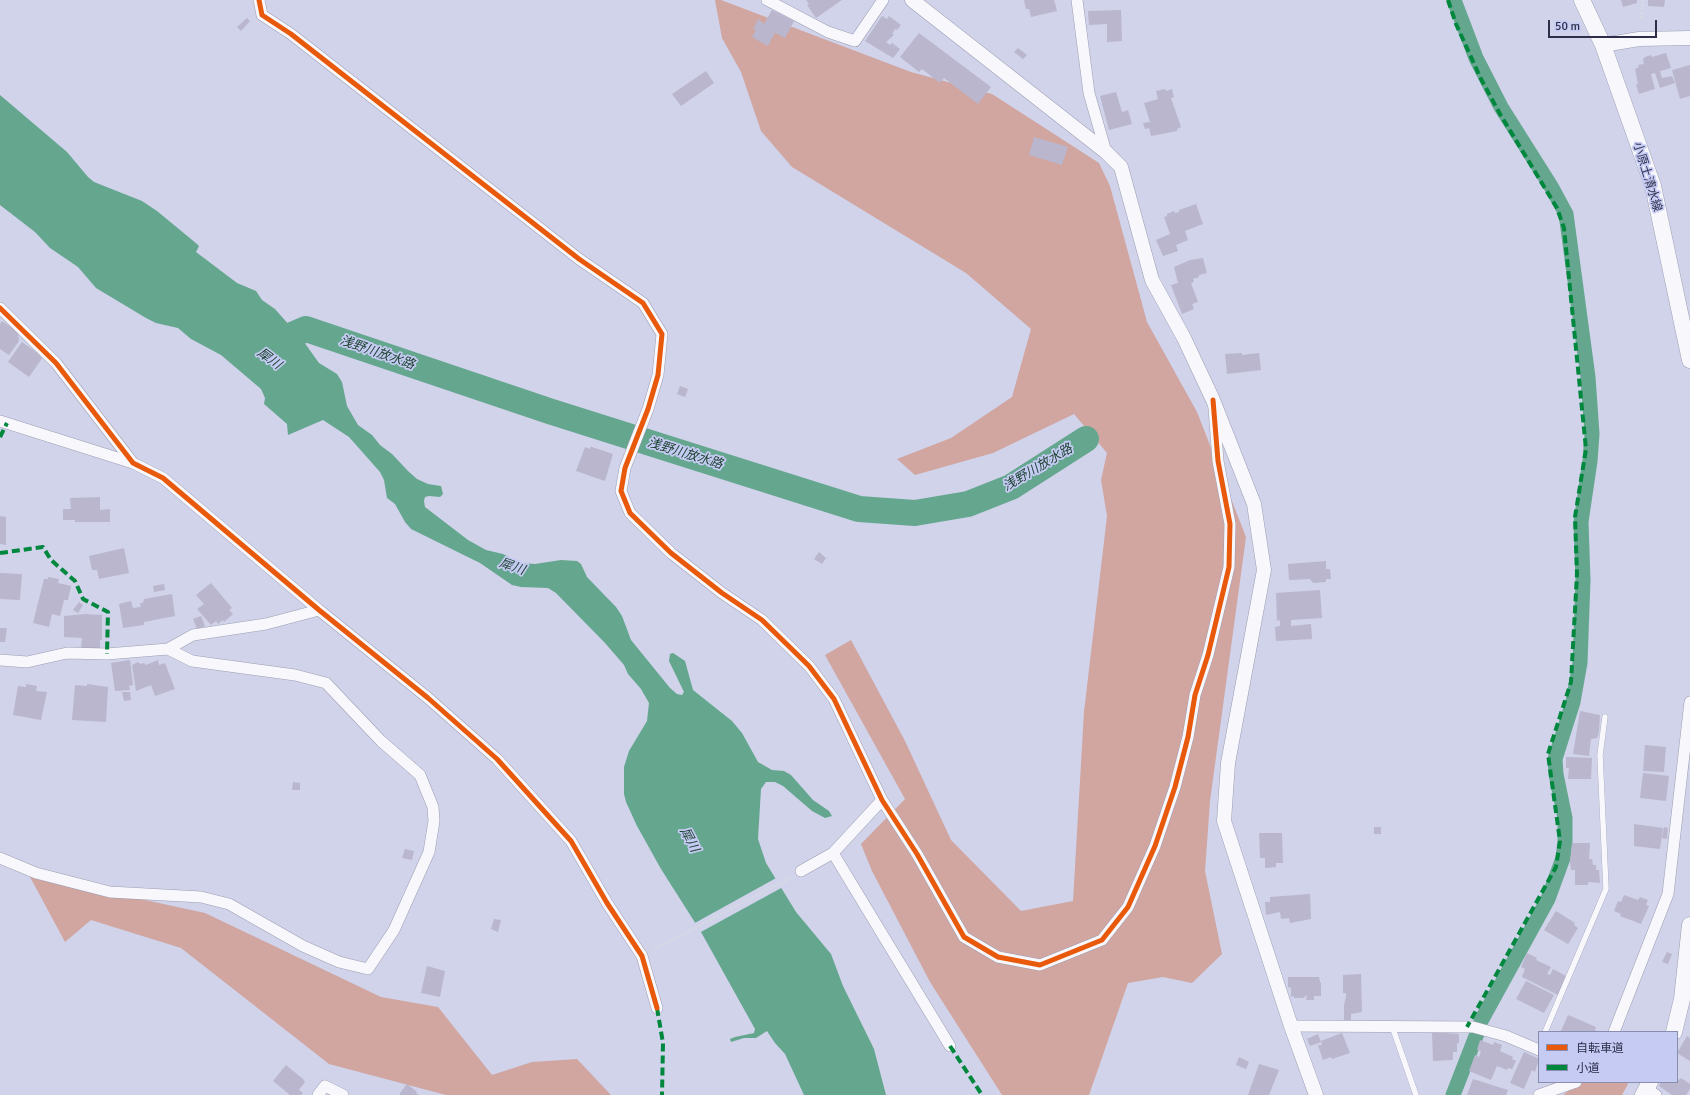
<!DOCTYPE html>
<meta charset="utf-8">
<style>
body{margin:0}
#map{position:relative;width:1690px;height:1095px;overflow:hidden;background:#d0d3ea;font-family:Signika,"Noto Sans JP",sans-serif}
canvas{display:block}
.legend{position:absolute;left:1538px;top:1031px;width:140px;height:52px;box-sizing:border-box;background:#c6cbf4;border:1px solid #898db0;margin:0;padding:5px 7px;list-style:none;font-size:12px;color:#2d2f4a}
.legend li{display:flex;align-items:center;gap:8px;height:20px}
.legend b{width:20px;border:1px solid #898db0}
.scale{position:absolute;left:1548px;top:20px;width:109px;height:18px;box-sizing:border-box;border:2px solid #2d2f4a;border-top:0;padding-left:5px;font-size:12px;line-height:14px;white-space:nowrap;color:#2d2f4a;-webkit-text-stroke:3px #c6cbf4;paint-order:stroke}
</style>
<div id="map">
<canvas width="1690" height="1095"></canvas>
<ul class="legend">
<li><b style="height:5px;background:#e8590c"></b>自転車道</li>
<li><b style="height:5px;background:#00873e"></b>小道</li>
</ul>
<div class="scale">50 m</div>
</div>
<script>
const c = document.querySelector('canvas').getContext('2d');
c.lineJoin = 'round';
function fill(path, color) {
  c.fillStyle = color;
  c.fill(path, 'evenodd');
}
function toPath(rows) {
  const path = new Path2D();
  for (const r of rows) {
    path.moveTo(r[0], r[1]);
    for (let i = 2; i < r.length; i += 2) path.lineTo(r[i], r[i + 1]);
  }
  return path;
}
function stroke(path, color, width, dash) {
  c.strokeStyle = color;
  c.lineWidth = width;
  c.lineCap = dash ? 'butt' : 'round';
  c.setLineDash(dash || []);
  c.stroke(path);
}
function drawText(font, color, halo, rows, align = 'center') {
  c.font = font + ' Signika,"Noto Sans JP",sans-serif';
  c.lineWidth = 3.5;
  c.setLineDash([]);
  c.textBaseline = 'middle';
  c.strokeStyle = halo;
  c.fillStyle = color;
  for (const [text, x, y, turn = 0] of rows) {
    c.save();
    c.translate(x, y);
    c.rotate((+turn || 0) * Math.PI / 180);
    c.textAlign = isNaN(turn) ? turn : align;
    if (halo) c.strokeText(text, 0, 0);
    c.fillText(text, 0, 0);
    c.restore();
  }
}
const forest = toPath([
 [715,0,721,0,911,72,992,94,1099,163,1110,186,1147,322,1197,412,1246,537,1210,801,1205,871,1222,954,1192,983,1163,977,1128,983,1089,1095,1002,1095,930,982,872,871,861,844,905,799,825,655,851,640,905,741,951,840,1021,911,1073,901,1084,712,1107,516,1101,480,1107,453,1074,414,993,453,915,475,897,459,951,438,1012,397,1031,329,966,273,792,167,761,131,741,72,722,38],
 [29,875,205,913,381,997,438,1007,492,1075,532,1062,577,1059,611,1095,446,1095,329,1064,181,948,91,920,65,942],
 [1580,1082,1629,1082,1622,1095,1563,1095]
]);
const water = toPath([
 [0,95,67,152,88,177,94,182,142,201,157,211,197,244,199,246,196,252,237,283,256,291,262,300,275,309,304,342,319,363,337,374,342,382,347,406,358,425,372,435,380,445,392,454,408,471,417,479,428,484,441,486,443,494,440,497,429,496,425,497,424,501,425,507,468,540,486,550,503,554,520,563,535,564,561,560,577,561,581,564,587,577,616,607,622,616,631,640,670,688,677,694,682,695,684,692,669,661,670,654,673,653,685,661,693,690,732,721,742,733,758,762,772,770,784,771,791,775,813,800,829,811,832,816,825,818,812,811,783,786,775,782,766,782,761,789,758,839,766,863,796,912,831,954,843,986,874,1049,886,1095,804,1095,785,1054,775,1043,767,1031,756,1038,744,1038,731,1042,730,1039,735,1037,754,1033,755,1029,701,932,661,869,637,826,626,802,624,794,624,767,629,751,647,721,649,703,641,689,628,674,624,665,605,643,556,593,548,588,521,587,512,585,480,563,411,529,405,522,395,504,387,498,384,480,380,472,349,437,323,420,288,435,287,424,264,404,265,398,261,389,221,355,191,339,178,328,156,323,146,318,96,288,78,267,50,248,35,232,0,205]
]);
const pier = toPath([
 [778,877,783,887,699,933,693,924]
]);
const canal = toPath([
 [1454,0,1476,58,1501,107,1552,188,1566,214,1588,377,1592,434,1590,461,1581,522,1583,580,1580,663,1573,702,1555,759,1556,774,1565,818,1565,842,1563,858,1548,899,1481,1021],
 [1453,1095,1478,1031]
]);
const river = toPath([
 [264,347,306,329,549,411,859,509,915,513,968,504,1011,487,1086,439]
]);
const building = toPath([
 [806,0,842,0,816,18,807,5,809,4],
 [1024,0,1054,0,1057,11,1031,17,1029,9,1026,9],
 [1621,0,1637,0,1637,3,1623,7],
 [1648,0,1665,0,1664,7,1648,6],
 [772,10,794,21,785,38,775,33,768,46,752,37,756,30,753,29,758,19,764,24],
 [1121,10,1122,41,1107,42,1107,24,1089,25,1088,11],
 [882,16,887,19,889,16,901,25,897,30,895,29,892,34,894,35,886,42,890,45,892,43,900,49,893,58,865,41],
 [247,18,250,21,241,31,237,27],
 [919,33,991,87,978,104,944,78,940,83,922,69,919,72,900,57],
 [1018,48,1027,55,1023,59,1014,52],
 [1666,53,1671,68,1660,71,1662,78,1672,76,1675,83,1660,88,1655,73,1651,74,1655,89,1639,94,1636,85,1638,84,1635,69,1639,67,1638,65,1644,64,1643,59,1645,57,1651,55,1652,57],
 [1690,65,1690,96,1680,99,1672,70],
 [706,71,714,83,681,106,672,94],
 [1165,89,1166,91,1172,89,1174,97,1171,98,1181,127,1177,129,1177,131,1151,136,1149,128,1145,129,1143,123,1150,122,1144,103,1158,99,1156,91],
 [1116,92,1122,112,1128,110,1132,124,1109,130,1100,96],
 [1034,137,1068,147,1062,165,1029,155],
 [1196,204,1203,224,1185,231,1188,240,1176,245,1178,251,1163,256,1156,240,1170,234,1164,217,1167,216,1167,214,1174,211,1175,213,1179,212,1179,210],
 [1203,258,1207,273,1199,275,1199,277,1193,279,1194,282,1191,283,1198,302,1192,304,1194,309,1182,314,1171,285,1178,283,1174,267,1190,260],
 [2,321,18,332,19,341,9,355,0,349,0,324],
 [22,342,43,357,29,377,8,362],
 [1242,353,1242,355,1259,353,1261,370,1227,374,1225,354],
 [680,386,688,389,685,397,677,394],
 [585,447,590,449,590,447,592,447,613,454,605,481,576,471],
 [100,497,100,510,110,509,110,522,75,522,75,520,63,520,63,509,71,509,70,498],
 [0,516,6,517,6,545,0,544],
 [124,548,129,573,99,579,97,570,92,570,89,556],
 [819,552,826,558,822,564,814,559],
 [1326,561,1326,569,1330,569,1331,579,1326,579,1326,582,1313,583,1310,579,1289,580,1288,564],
 [0,573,22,574,20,600,0,599],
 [48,577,59,579,58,583,71,586,68,600,64,600,60,616,52,614,49,627,33,623,44,579,48,579],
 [211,583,232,608,229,610,233,614,224,622,223,620,218,624,216,621,211,625,197,609,204,604,196,595],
 [164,584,165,590,154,592,153,586],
 [1320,590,1322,618,1291,620,1291,626,1311,624,1312,639,1276,641,1275,627,1280,626,1280,620,1277,621,1276,593],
 [172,594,175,616,144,622,144,625,123,628,119,604,131,601,133,608,141,607,140,603,143,603,144,599],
 [79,602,83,605,78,613,73,610],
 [85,614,102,615,102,640,100,640,100,648,81,648,82,638,64,637,64,616],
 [201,616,205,626,197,629,193,619],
 [0,628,7,628,5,642,0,642],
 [130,660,133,685,129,686,130,690,115,691,111,663],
 [158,660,159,665,165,663,175,689,155,696,151,685,136,691,132,665,138,662,140,664,144,663,146,665],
 [26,684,37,686,36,691,47,692,41,720,13,715,18,686,26,687],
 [87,684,108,687,106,722,72,720,75,685,87,686],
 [122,692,130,692,131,700,124,701],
 [1580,711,1600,715,1599,732,1597,738,1591,739,1589,756,1573,754],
 [1645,745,1666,747,1664,772,1643,771],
 [1566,757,1592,758,1591,779,1568,779,1569,768,1566,768],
 [1643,773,1669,776,1666,801,1640,798],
 [293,782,300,783,300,790,292,790],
 [1634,824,1663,828,1660,849,1634,846],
 [1374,827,1381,827,1381,834,1374,834],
 [1664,827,1668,828,1667,839,1662,838],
 [1259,833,1282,833,1283,863,1276,863,1276,867,1265,868,1265,858,1260,858],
 [1572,843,1590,843,1589,859,1592,859,1593,865,1596,865,1596,870,1599,870,1600,883,1588,882,1588,885,1575,885,1575,870,1571,870,1570,861],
 [405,849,414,851,412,860,402,858],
 [1310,894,1311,919,1290,923,1289,918,1281,919,1280,912,1266,915,1265,902,1270,902,1270,897],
 [1624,895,1638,900,1640,897,1648,900,1646,905,1649,906,1641,924,1620,916,1621,914,1614,911,1618,901,1621,902],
 [1556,911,1575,923,1574,925,1578,928,1568,944,1544,930],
 [494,919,501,920,498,932,491,929],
 [1667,952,1672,954,1668,964,1662,962],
 [1527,953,1537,958,1536,960,1551,967,1547,974,1550,975,1553,969,1566,976,1558,995,1522,977,1525,969,1521,967],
 [427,966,445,971,440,997,421,993],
 [1361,974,1362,1012,1351,1014,1351,1020,1344,1020,1344,1005,1346,997,1346,993,1343,993,1343,975],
 [1288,977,1319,977,1320,982,1321,983,1321,996,1314,996,1314,1000,1306,1000,1307,996,1305,996,1304,998,1294,998,1294,996,1291,997,1291,988,1288,987],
 [1526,981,1554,995,1544,1013,1516,999],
 [1568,1015,1596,1027,1595,1030,1597,1032,1561,1031],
 [1432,1032,1459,1034,1459,1043,1457,1043,1457,1052,1453,1052,1453,1060,1433,1061],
 [1342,1033,1350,1053,1332,1059,1331,1057,1323,1060,1318,1045,1322,1045,1321,1041],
 [1318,1034,1321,1042,1310,1046,1307,1039],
 [1687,1036,1690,1038,1690,1061,1677,1053],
 [1480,1040,1493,1045,1494,1042,1502,1045,1500,1051,1513,1057,1512,1059,1516,1061,1512,1069,1508,1068,1507,1070,1497,1066,1491,1080,1469,1071,1475,1055,1479,1057,1481,1051,1477,1050],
 [1524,1052,1539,1059,1535,1072,1532,1070,1524,1089,1510,1083],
 [1239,1057,1249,1062,1246,1069,1236,1065],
 [1259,1064,1279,1070,1269,1095,1248,1095],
 [286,1065,303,1079,305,1082,299,1090,303,1093,301,1095,290,1095,273,1081],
 [1677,1078,1679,1080,1681,1078,1690,1084,1690,1089,1686,1095,1672,1095,1659,1086,1661,1082,1677,1082],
 [1473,1079,1508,1090,1506,1095,1467,1095],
 [407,1084,417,1092,416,1093,419,1095,400,1095,400,1093]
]);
const path = toPath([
 [1641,18,1643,0],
 [653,950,792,877]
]);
const service = toPath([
 [1392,1026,1416,1095],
 [1545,1032,1606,889,1600,755,1605,717]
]);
const minor = toPath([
 [259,0,262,15,291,34,579,259,643,303,662,334,658,375,648,409,625,468,621,491,630,513,671,553,722,593,762,620,809,666,834,699,882,800,917,854,964,937,998,957,1040,965,1102,940,1128,907,1155,846,1175,787,1188,737,1195,695,1208,655,1229,567,1230,524,1218,461,1214,408],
 [767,0,828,32,855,41,883,0],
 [1077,0,1089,93,1106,152],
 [0,308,56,363,133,463,163,478,319,610,428,698,497,759,571,841,607,903,642,956,657,1008],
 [0,421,133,463],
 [0,660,27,662,67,653,107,654,168,649,193,635,266,624,319,610],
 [833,853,950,1046],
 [0,858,36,873,110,892,201,897,229,904,303,946,339,962,368,969,394,930,429,852,434,821,433,807,420,775,381,741,326,683,295,675,192,661,168,649],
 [801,871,833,853,882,800],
 [1291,1026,1473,1027,1506,1036,1539,1050],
 [1614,1032,1668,894,1690,702],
 [1646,1089,1656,1095],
 [318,1095,325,1086,343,1095],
 [1539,1095,1576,1082]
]);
const tertiary = toPath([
 [912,0,1106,152,1121,167,1152,280,1184,338,1213,400,1254,504,1264,570,1228,763,1224,821,1291,1026,1316,1095],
 [1603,45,1639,39,1690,38]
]);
const secondary = toPath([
 [1582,0,1603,45,1653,186,1690,360],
 [1674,1032,1682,999,1690,925],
 [1643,1095,1650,1082]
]);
const quiet = toPath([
 [1448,0,1456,24,1481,79,1500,114,1557,208,1564,228,1586,449,1575,517,1577,574,1571,682,1548,754,1560,841,1556,867,1467,1027],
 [0,437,7,423],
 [0,553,43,547,51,560,75,581,83,599,108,612,107,654],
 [657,1008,663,1043,662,1095],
 [950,1046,982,1095]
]);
const cycleway = toPath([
 [259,0,262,15,291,34,579,259,643,303,662,334,658,375,648,409,625,468,621,491,630,513,671,553,722,593,762,620,809,666,834,699,882,800,917,854,964,937,998,957,1040,965,1102,940,1128,907,1155,846,1175,787,1188,737,1195,695,1208,655,1229,567,1230,524,1218,461,1213,400],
 [0,308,56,363,133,463,163,478,319,610,428,698,497,759,571,841,607,903,642,956,657,1008]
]);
const streetNames = [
 ["小原土清水線",1647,177,73]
];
const waterNames = [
 ["浅野川放水路",377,353,19],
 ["犀川",269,359,36],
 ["浅野川放水路",685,454,17],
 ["浅野川放水路",1038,468,-31],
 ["犀川",512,567,19],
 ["犀川",689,840,62]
];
fill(forest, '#d1a5a0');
fill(water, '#65a68f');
fill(pier, '#d0d3ea');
stroke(canal, '#65a68f', 15);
stroke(river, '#65a68f', 26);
fill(building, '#b9b6cd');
stroke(service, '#9b9db2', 6);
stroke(minor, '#9b9db2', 12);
stroke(tertiary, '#9b9db2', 15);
stroke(secondary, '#9b9db2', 17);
stroke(path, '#d8dae2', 2.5, [2, 2]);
stroke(service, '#f8f8fc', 5.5);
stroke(minor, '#f8f8fc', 11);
stroke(tertiary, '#f8f8fc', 14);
stroke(secondary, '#f8f8fc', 16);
stroke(quiet, '#00873e', 4, [8, 4]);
stroke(cycleway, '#e8590c', 5);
drawText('12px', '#2d2f4a', '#c6cbf4', streetNames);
drawText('italic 13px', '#1e4431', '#c6cbf4', waterNames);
</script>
